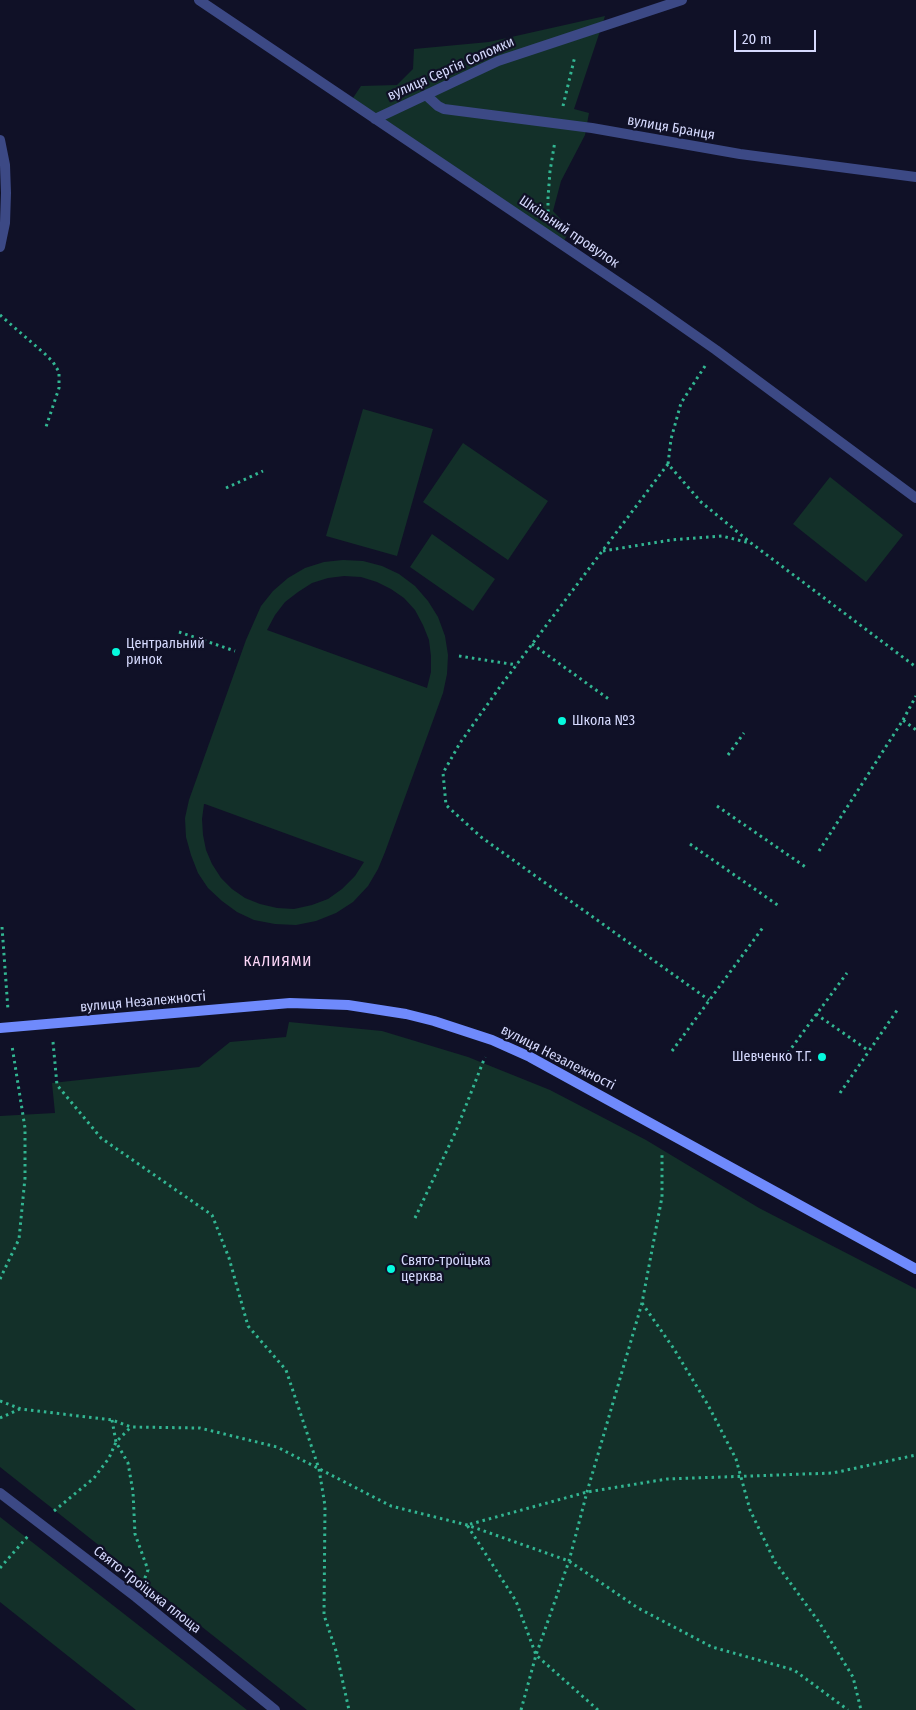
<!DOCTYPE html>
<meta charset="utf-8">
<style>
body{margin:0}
#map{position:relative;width:916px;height:1710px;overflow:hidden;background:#101127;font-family:"Fira Sans Condensed",sans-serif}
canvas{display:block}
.scale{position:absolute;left:734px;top:30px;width:82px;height:22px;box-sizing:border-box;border:2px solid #d6dafe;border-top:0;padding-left:6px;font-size:15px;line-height:18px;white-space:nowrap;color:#d6dafe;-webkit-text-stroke:4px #101127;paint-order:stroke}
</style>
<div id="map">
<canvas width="916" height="1710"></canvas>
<div class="scale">20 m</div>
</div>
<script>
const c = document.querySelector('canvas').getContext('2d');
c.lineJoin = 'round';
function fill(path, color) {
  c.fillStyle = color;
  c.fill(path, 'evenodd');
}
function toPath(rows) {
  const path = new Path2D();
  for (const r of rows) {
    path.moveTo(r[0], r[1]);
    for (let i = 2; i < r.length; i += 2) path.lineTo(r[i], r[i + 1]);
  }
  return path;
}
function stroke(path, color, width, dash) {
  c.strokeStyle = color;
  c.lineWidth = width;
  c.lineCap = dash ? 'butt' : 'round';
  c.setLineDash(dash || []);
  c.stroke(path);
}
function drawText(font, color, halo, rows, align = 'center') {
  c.font = font + ' "Fira Sans Condensed",sans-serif';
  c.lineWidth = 4.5;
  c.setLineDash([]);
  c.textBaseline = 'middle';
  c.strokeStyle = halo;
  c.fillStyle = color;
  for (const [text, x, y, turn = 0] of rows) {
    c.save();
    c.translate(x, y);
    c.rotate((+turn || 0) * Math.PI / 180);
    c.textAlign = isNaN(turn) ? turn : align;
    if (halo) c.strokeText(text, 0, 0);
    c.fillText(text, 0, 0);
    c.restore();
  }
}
const green = toPath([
 [605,16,574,109,589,113,585,135,561,181,553,211,570,229,560,249,349,104,361,86,397,85,413,69,414,49,489,42],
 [363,409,433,429,397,556,326,536],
 [463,443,548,501,508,560,423,502],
 [830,477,903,535,866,582,793,524],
 [432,534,495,579,473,611,410,567],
 [343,560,363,561,382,566,399,574,415,586,428,601,438,617,445,636,448,655,447,674,443,693,385,852,378,869,368,886,353,902,336,913,316,921,296,925,275,924,254,920,237,912,222,901,208,888,198,873,191,855,186,837,185,818,189,800,246,640,261,606,273,591,288,578,305,568,324,562],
 [344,576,361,577,377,582,391,589,404,598,415,610,423,625,429,640,431,656,431,672,427,688,267,630,275,615,285,602,298,592,312,583,328,578],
 [204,804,205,804,364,862,355,876,342,889,328,899,312,905,294,909,277,908,260,904,245,898,232,889,221,878,212,864,206,850,203,835,202,819],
 [289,1022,382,1031,468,1057,550,1090,646,1140,759,1208,916,1289,916,1710,307,1710,0,1467,0,1116,55,1113,52,1083,199,1067,230,1042,286,1037],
 [0,1517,247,1710,136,1710,0,1602]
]);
const path = toPath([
 [563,106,575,56],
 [548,212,548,198,550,171,555,141],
 [0,315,45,354,53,362,59,372,59,388,45,430],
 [705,366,681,403,671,439,668,464,701,502,751,543,916,667],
 [668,464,502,684,460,743,443,773,446,805,481,837,709,1000],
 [226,488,263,471],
 [603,551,671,540,722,536,750,543],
 [179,632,235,651],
 [532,644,610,700],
 [459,656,517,665],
 [903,720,916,696],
 [728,755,744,733],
 [717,806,807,868],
 [690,844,779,906],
 [819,851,903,720,916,730],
 [2,927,8,1010],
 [816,1014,869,1051],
 [53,1042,57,1085,101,1138,212,1215,229,1258,248,1326,286,1370,319,1469,325,1506,324,1615,336,1651,349,1710],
 [672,1051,764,926],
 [784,1058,847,973],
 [840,1093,898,1009],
 [415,1218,456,1131,485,1057],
 [0,1279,19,1239,25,1178,25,1128,12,1046],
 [642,1303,674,1349,708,1405,736,1459,750,1510,775,1562,819,1622,853,1677,861,1710],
 [0,1401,21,1409,112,1420,131,1427,200,1428,277,1447,391,1506,467,1525,569,1561,638,1608,712,1647,794,1670,848,1710],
 [0,1418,20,1409],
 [112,1420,116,1442,128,1463,133,1492,135,1534,148,1570,144,1580],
 [54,1511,94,1478,109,1458,116,1442,131,1427],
 [0,1568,28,1536],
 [521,1710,536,1655,569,1561,587,1492,642,1303,662,1197,662,1152],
 [598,1710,536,1655,516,1601,467,1525,587,1492,667,1479,833,1473,916,1455]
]);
const lane = toPath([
 [0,140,5,165,6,193,5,223,0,247]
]);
const street = toPath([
 [199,0,646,301,716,350,916,498],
 [426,95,438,106,444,109,592,128,740,154,916,177],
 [375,119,498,61,682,0],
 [0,1493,136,1597,275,1710]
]);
const secondary = toPath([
 [0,1028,290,1003,348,1005,406,1014,434,1021,492,1040,530,1057,916,1269]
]);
const markers = [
 [116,652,5,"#06fade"],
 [562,721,5,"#06fade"],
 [822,1057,5,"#06fade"],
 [391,1269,5,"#06fade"]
];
const streetNames = [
 ["вулиця Сергія Соломки",451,69,-24],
 ["вулиця Бранця",671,128,10],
 ["Шкільний провулок",569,232,34],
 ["вулиця Незалежності",143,1002,-5],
 ["вулиця Незалежності",558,1058,27],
 ["Свято-Троїцька площа",147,1590,38]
];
const poiNames = [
 ["Центральний",126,644],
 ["ринок",126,660],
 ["Школа №3",572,721],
 ["Шевченко Т.Г.",812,1057,"right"],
 ["Свято-троїцька",401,1261],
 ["церква",401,1277]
];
const neighbourhoodNames = [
 ["КАЛИЯМИ",278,962]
];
fill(green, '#133029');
stroke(path, '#32b692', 3, [2.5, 4]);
stroke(lane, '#3c4985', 10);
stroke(street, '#3c4985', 10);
stroke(secondary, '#6f8afc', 10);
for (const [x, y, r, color] of markers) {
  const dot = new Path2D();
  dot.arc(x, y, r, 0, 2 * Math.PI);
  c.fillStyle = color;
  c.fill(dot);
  stroke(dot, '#101127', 2);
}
drawText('14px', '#d6dafe', '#101127', streetNames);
drawText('14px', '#d6dafe', '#101127', poiNames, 'left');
c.letterSpacing = '1px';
drawText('15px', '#fed8f9', '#101127', neighbourhoodNames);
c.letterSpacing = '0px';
</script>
